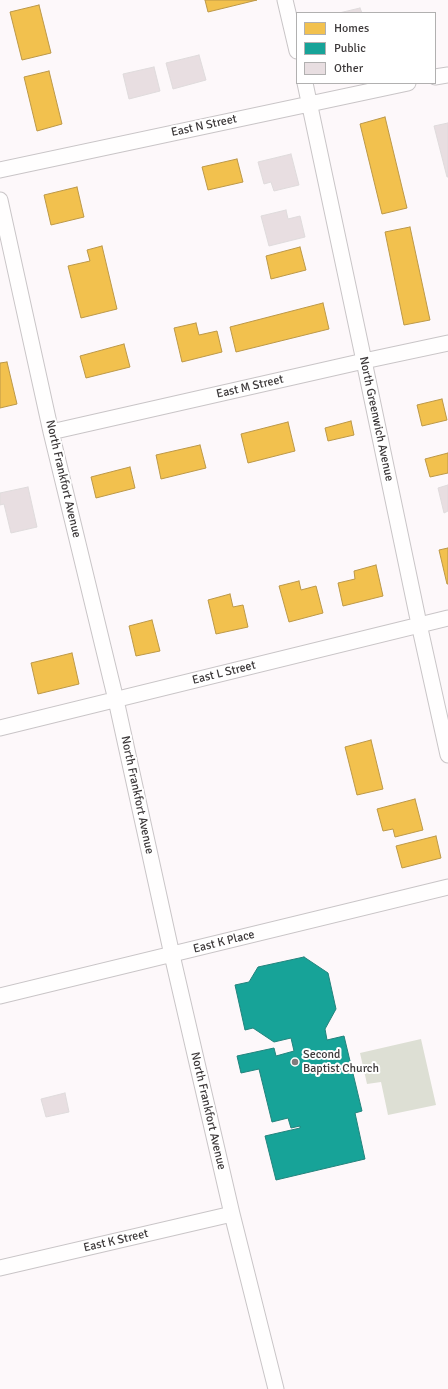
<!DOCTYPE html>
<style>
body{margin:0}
#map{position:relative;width:448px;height:1389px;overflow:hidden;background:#fdf8fa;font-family:Signika,sans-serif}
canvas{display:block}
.legend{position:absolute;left:296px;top:12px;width:140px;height:72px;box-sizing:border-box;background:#fff;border:1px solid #b1b0b0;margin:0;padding:5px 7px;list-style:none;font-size:12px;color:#3d393a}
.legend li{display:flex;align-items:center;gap:8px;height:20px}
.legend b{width:20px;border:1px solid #b1b0b0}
</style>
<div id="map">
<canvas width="448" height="1389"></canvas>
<ul class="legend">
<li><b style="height:11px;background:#f2c14e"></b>Homes</li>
<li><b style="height:11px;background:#17a398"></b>Public</li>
<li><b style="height:11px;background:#e8dee1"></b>Other</li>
</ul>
</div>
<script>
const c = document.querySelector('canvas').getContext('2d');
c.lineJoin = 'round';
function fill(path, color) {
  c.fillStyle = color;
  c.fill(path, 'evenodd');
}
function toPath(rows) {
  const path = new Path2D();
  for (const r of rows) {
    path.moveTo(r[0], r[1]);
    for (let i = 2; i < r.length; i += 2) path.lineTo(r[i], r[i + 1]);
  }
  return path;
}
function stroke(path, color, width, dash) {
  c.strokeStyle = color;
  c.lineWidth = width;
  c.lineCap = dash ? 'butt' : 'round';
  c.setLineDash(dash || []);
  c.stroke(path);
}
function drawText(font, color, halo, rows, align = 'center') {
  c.font = font + ' Signika,sans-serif';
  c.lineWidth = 4;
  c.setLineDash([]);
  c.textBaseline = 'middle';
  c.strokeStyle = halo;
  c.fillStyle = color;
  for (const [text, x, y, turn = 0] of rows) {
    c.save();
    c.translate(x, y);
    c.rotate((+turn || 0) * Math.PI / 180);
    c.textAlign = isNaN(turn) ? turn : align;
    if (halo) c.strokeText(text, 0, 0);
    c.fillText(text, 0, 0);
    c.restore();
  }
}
const green = toPath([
 [421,1039,436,1105,388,1115,381,1082,367,1084,360,1053]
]);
const homes = toPath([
 [205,0,257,0,208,12,205,0],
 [39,5,51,53,22,60,10,12,39,5],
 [49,71,62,124,37,131,24,77,49,71],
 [385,117,407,208,382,214,360,124,385,117],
 [237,159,243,182,208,190,202,167,237,159],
 [77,187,84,217,51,225,44,195,77,187],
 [410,227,430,320,404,325,385,232,410,227],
 [102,246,117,309,81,318,68,266,90,261,87,250,102,246],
 [300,247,306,270,271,279,266,256,300,247],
 [323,303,329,329,236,352,230,327,323,303],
 [196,323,199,335,217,331,222,352,182,362,174,328,196,323],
 [124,344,130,367,86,378,80,356,124,344],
 [7,362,17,404,0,408,0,363,7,362],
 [442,399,447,420,422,426,417,405,442,399],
 [351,421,354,435,328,441,325,428,351,421],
 [288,422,295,451,248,463,241,434,288,422],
 [200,445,206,468,161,479,156,455,200,445],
 [448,453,448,473,430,477,425,459,448,453],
 [130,467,135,488,96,498,91,477,130,467],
 [448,548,448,584,447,584,439,550,448,548],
 [376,565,383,596,343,606,338,583,355,579,354,571,376,565],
 [299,581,301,590,316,586,323,613,289,622,279,586,299,581],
 [230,594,233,607,243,605,248,627,216,634,208,600,230,594],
 [152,620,160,651,136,656,129,626,152,620],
 [72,653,79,684,38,694,31,663,72,653],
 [371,740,383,789,357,795,345,747,371,740],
 [415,799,423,830,395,837,393,829,383,831,377,809,415,799],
 [436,836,441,858,402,868,396,846,436,836]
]);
const public = toPath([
 [304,957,328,973,336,1009,325,1029,327,1040,344,1036,362,1111,355,1113,365,1159,276,1180,265,1136,300,1128,300,1126,291,1128,288,1118,272,1122,259,1069,241,1073,237,1056,274,1048,276,1056,294,1051,291,1038,274,1042,253,1028,245,1030,235,985,249,982,258,967,304,957]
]);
const building = toPath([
 [360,8,362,13,339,13,360,8],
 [199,55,206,80,173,89,166,63,199,55],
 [154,67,160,91,129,99,123,74,154,67],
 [448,123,448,177,447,177,434,126,448,123],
 [291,154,299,185,274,191,271,182,264,184,258,162,291,154],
 [286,210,288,219,300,216,305,237,269,246,261,216,286,210],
 [448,485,448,511,444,513,438,488,448,485],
 [28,487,37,527,11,533,4,504,0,505,0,493,28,487],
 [65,1093,69,1112,46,1117,41,1099,65,1093]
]);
const street = toPath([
 [285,0,297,51],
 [435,77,448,75],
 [305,83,364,361,419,624,448,755],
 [0,170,408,83],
 [0,200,51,432,116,700,172,955,232,1214,276,1389],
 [51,432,364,361,448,343],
 [0,728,448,618],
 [0,996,448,887],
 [0,1268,232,1214]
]);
const markers = [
 [295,1062,4,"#807c7d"]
];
const streetNames = [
 ["East N Street",204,126,-12],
 ["East M Street",250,387,-13],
 ["North Greenwich Avenue",376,419,78],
 ["North Frankfort Avenue",63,479,77],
 ["East L Street",224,673,-14],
 ["North Frankfort Avenue",137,795,78],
 ["East K Place",224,942,-14],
 ["North Frankfort Avenue",208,1111,77],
 ["East K Street",116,1241,-13]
];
const poiNames = [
 ["Second",303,1055],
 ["Baptist Church",303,1069]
];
fill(green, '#dddfd4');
fill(homes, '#f2c14e');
stroke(homes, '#bc9848', 1);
fill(public, '#17a398');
stroke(public, '#22837c', 1);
fill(building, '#e8dee1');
stroke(building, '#dfdbdc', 1);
stroke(street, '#c9c5c7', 17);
stroke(street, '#fffefe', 15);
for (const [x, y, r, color] of markers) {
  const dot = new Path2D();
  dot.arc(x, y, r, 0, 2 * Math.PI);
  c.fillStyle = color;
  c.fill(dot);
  stroke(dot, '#fff', 1.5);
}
drawText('12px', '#3d393a', '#fff', streetNames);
drawText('12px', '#3d393a', '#fff', poiNames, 'left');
</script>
